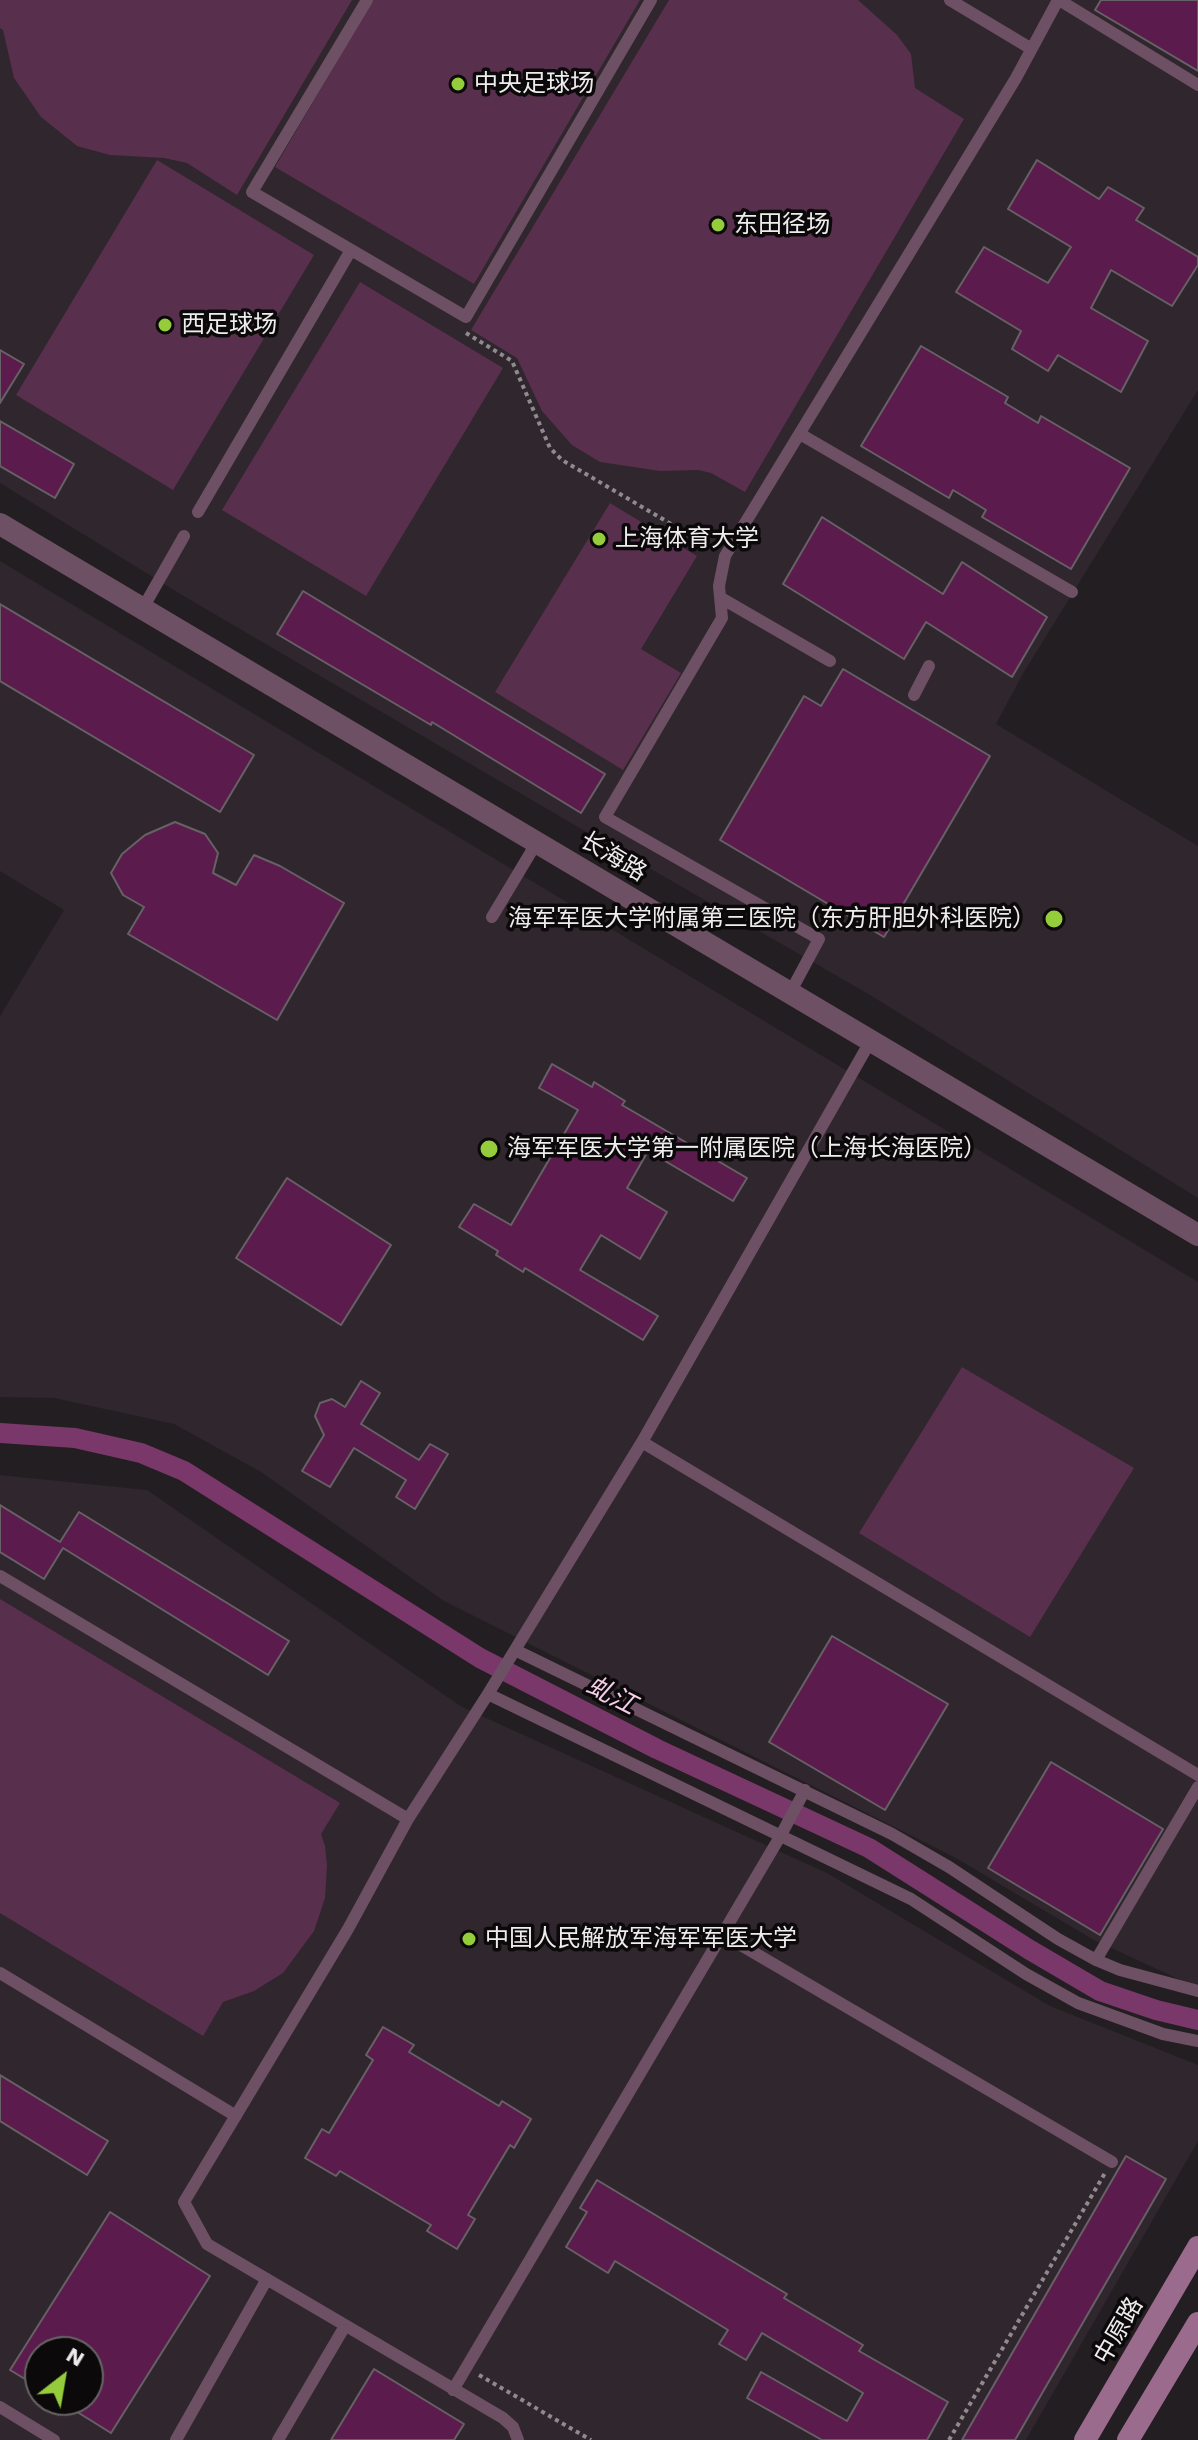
<!DOCTYPE html>
<meta charset="utf-8">
<style>
body{margin:0}
#map{position:relative;width:1198px;height:2440px;overflow:hidden;background:#231e21;font-family:"Work Sans",sans-serif}
canvas{display:block}
.north{position:absolute;left:24px;top:2336px;width:80px;height:80px;box-sizing:border-box;background:#0b090a;border:2px solid #666465;border-radius:50%;rotate:31deg;font-size:22px;font-weight:700;line-height:32px;text-align:center;color:#efecee}
.north::after{content:'';display:block;margin:auto;width:28px;height:36px;background:#95cc3b;clip-path:polygon(50% 0,100% 100%,50% 72%,0 100%)}
</style>
<div id="map">
<canvas width="1198" height="2440"></canvas>
<div class="north">N</div>
</div>
<script>
const c = document.querySelector('canvas').getContext('2d');
c.lineJoin = 'round';
function fill(path, color) {
  c.fillStyle = color;
  c.fill(path, 'evenodd');
}
function toPath(rows) {
  const path = new Path2D();
  for (const r of rows) {
    path.moveTo(r[0], r[1]);
    for (let i = 2; i < r.length; i += 2) path.lineTo(r[i], r[i + 1]);
  }
  return path;
}
function stroke(path, color, width, dash) {
  c.strokeStyle = color;
  c.lineWidth = width;
  c.lineCap = dash ? 'butt' : 'round';
  c.setLineDash(dash || []);
  c.stroke(path);
}
function drawText(font, color, halo, rows, align = 'center') {
  c.font = font + ' "Work Sans","Noto Sans SC",sans-serif';
  c.lineWidth = 7;
  c.setLineDash([]);
  c.textBaseline = 'middle';
  c.strokeStyle = halo;
  c.fillStyle = color;
  for (const [text, x, y, turn = 0] of rows) {
    c.save();
    c.translate(x, y);
    c.rotate((+turn || 0) * Math.PI / 180);
    c.textAlign = isNaN(turn) ? turn : align;
    if (halo) c.strokeText(text, 0, 0);
    c.fillText(text, 0, 0);
    c.restore();
  }
}
const built = toPath([
 [0,0,1198,0,1198,390,1024,672,996,724,1198,846,1198,1198,865,992,583,830,182,595,0,483],
 [0,561,1198,1282,1198,1985,1189,1984,1092,1939,956,1858,444,1601,261,1472,174,1424,54,1398,0,1397,0,1016,64,910,0,871],
 [0,1475,147,1490,462,1707,827,1873,1050,2006,1198,2065,1198,2141,1026,2440,0,2440],
 [40,2352,88,2352,88,2400,40,2400]
]);
const green = toPath([
 [0,0,352,0,237,195,187,163,164,158,110,155,77,146,41,117,14,78,3,30,0,28],
 [373,0,640,0,474,284,275,167],
 [669,0,858,0,897,35,911,54,915,88,964,119,745,492,711,473,698,470,660,471,600,462,572,445,542,411,517,358,471,330],
 [157,160,314,255,173,490,16,395],
 [360,282,503,368,366,596,222,510],
 [610,503,697,556,641,649,681,673,623,770,495,692],
 [962,1367,1134,1468,1030,1637,859,1533],
 [0,1599,340,1803,321,1834,325,1846,327,1865,325,1898,314,1931,283,1973,254,1991,223,2002,203,2036,0,1913]
]);
const canal = toPath([
 [0,1433,75,1438,141,1453,184,1471,480,1658,657,1749,869,1848,1030,1950,1100,1991,1156,2010,1198,2020]
]);
const building = toPath([
 [1101,0,1198,0,1198,71,1095,10,1101,0],
 [1037,160,1099,199,1108,187,1144,208,1136,220,1198,257,1198,265,1172,306,1111,270,1091,308,1148,341,1121,392,1058,355,1048,371,1012,349,1021,331,956,292,984,247,1048,283,1071,247,1008,209,1037,160],
 [921,346,1008,397,1005,403,1038,423,1041,416,1130,468,1071,569,982,517,986,510,953,490,949,498,861,446,921,346],
 [0,350,24,364,0,403,0,350],
 [0,421,74,464,55,498,0,466,0,421],
 [822,517,943,594,962,562,1047,617,1012,677,926,622,904,659,783,584,822,517],
 [303,591,605,774,581,813,432,722,431,725,277,634,303,591],
 [0,604,254,755,220,812,0,681,0,604],
 [843,669,990,756,884,937,720,840,804,696,821,706,843,669],
 [175,822,205,834,218,853,213,873,236,885,254,855,280,866,344,903,277,1020,128,934,144,907,123,895,111,873,122,854,145,835,175,822],
 [552,1064,592,1087,594,1082,625,1101,622,1105,747,1178,733,1201,648,1151,627,1188,667,1212,640,1259,601,1235,580,1270,658,1316,643,1340,525,1268,523,1272,496,1255,498,1251,459,1227,474,1204,511,1225,578,1110,539,1088,552,1064],
 [287,1178,391,1245,341,1325,236,1258,287,1178],
 [361,1381,380,1393,361,1424,419,1460,430,1444,448,1454,415,1509,396,1497,406,1480,354,1448,330,1487,302,1471,324,1435,315,1416,320,1403,332,1399,345,1407,361,1381],
 [0,1505,60,1542,79,1512,289,1641,268,1675,63,1548,44,1579,0,1552,0,1505],
 [832,1636,948,1704,885,1810,769,1742,832,1636],
 [1051,1762,1163,1829,1100,1935,988,1868,1051,1762],
 [383,2027,414,2045,409,2052,499,2106,502,2101,531,2119,514,2148,510,2145,468,2215,475,2219,457,2249,427,2231,431,2225,340,2171,336,2176,305,2158,322,2129,329,2133,373,2060,366,2055,383,2027],
 [0,2075,108,2141,87,2175,0,2121,0,2075],
 [1126,2156,1166,2179,1015,2440,962,2440,1126,2156],
 [597,2180,787,2294,784,2298,863,2345,859,2351,948,2402,927,2440,822,2440,747,2398,761,2372,847,2421,863,2393,762,2333,746,2360,719,2344,728,2330,615,2261,608,2273,566,2247,587,2212,580,2208,597,2180],
 [110,2212,210,2276,111,2433,58,2400,88,2400,88,2352,40,2352,40,2388,10,2370,110,2212],
 [374,2369,464,2424,454,2440,331,2440,374,2369]
]);
const path = toPath([
 [466,333,512,361,550,448,562,460,712,548],
 [479,2375,591,2440],
 [949,2440,1105,2173]
]);
const service = toPath([
 [367,0,252,192,466,317,651,0],
 [950,0,1030,48],
 [1059,0,1198,85],
 [800,434,1072,592],
 [198,512,351,250],
 [721,598,830,661],
 [143,608,184,536],
 [914,695,929,666],
 [492,917,537,842],
 [791,991,819,939,605,817,722,618,719,586,725,556,1016,78,1058,0],
 [642,1442,1198,1775],
 [0,1576,408,1819],
 [515,1650,892,1834,949,1867,1058,1939,1096,1960,1120,1970,1198,1991],
 [488,1694,911,1899,1026,1974,1078,2003,1163,2034,1198,2041],
 [722,1934,1112,2162],
 [1096,1960,1198,1787],
 [0,1973,236,2116],
 [453,2390,781,1835,805,1790],
 [0,2407,54,2440],
 [176,2440,267,2279],
 [278,2440,345,2326],
 [518,2440,513,2427,503,2418,207,2244,184,2202,348,1929,408,1819,488,1694,642,1442,871,1040]
]);
const tertiary = toPath([
 [0,524,1198,1235]
]);
const secondary = toPath([
 [1085,2440,1198,2247],
 [1128,2440,1198,2323]
]);
const markers = [
 [458,84,8,"#95cc3b"],
 [718,225,8,"#95cc3b"],
 [165,325,8,"#95cc3b"],
 [599,539,8,"#95cc3b"],
 [1054,919,10,"#95cc3b"],
 [489,1149,10,"#95cc3b"],
 [469,1939,8,"#95cc3b"]
];
const poiNames = [
 ["中央足球场",474,84],
 ["东田径场",734,225],
 ["西足球场",181,325],
 ["上海体育大学",615,539],
 ["海军军医大学附属第三医院（东方肝胆外科医院）",1036,919,"right"],
 ["海军军医大学第一附属医院（上海长海医院）",507,1149],
 ["中国人民解放军海军军医大学",485,1939]
];
const streetNames = [
 ["长海路",613,857,31],
 ["中原路",1119,2331,-60]
];
const waterNames = [
 ["虬江",611,1696,27]
];
fill(built, '#30262d');
fill(green, '#582f4d');
stroke(canal, '#7a3769', 20);
fill(building, '#5c1b4d');
stroke(building, '#666165', 2);
stroke(path, '#8f8b8d', 4, [4, 4]);
stroke(service, '#6e5065', 12);
stroke(tertiary, '#6e5065', 22);
stroke(secondary, '#9b6b8d', 22);
for (const [x, y, r, color] of markers) {
  const dot = new Path2D();
  dot.arc(x, y, r, 0, 2 * Math.PI);
  c.fillStyle = color;
  c.fill(dot);
  stroke(dot, '#0b090a', 3);
}
drawText('24px', '#efecee', '#0b090a', poiNames, 'left');
drawText('24px', '#efecee', '#0b090a', streetNames);
drawText('italic 26px', '#f6cee9', '#0b090a', waterNames);
</script>
